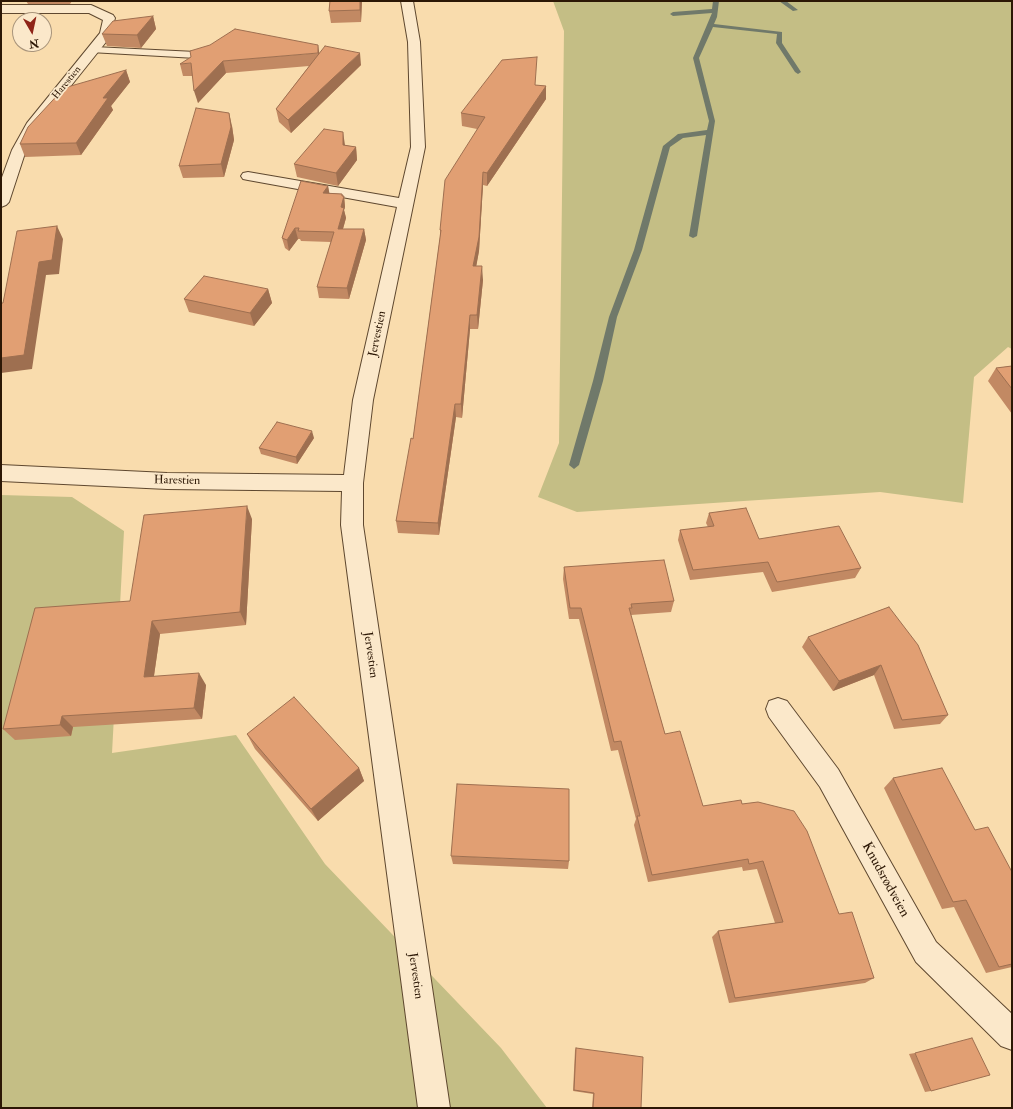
<!DOCTYPE html>
<meta charset="utf-8">
<style>
body{margin:0}
#map{position:relative;width:1013px;height:1109px;overflow:hidden;background:#f9dcad;font-family:"IM FELL Double Pica",serif}
canvas{display:block}
.frame{position:absolute;inset:0;border:2px solid #2c1705;pointer-events:none}
.north{position:absolute;left:12px;top:12px;width:40px;height:40px;box-sizing:border-box;background:#fbe8ca;border:1px solid #a8947b;border-radius:50%;rotate:171deg;font-size:11px;font-weight:700;line-height:16px;text-align:center;color:#2c1705}
.north::after{content:'';display:block;margin:auto;width:14px;height:18px;background:#8f2418;clip-path:polygon(50% 0,100% 100%,50% 72%,0 100%)}
</style>
<div id="map">
<canvas width="1013" height="1109"></canvas>
<div class="frame"></div>
<div class="north">N</div>
</div>
<script>
const c = document.querySelector('canvas').getContext('2d');
c.lineJoin = 'round';
function fill(path, color) {
  c.fillStyle = color;
  c.fill(path, 'evenodd');
}
function toPath(rows) {
  const path = new Path2D();
  for (const r of rows) {
    path.moveTo(r[0], r[1]);
    for (let i = 2; i < r.length; i += 2) path.lineTo(r[i], r[i + 1]);
  }
  return path;
}
function stroke(path, color, width, dash) {
  c.strokeStyle = color;
  c.lineWidth = width;
  c.lineCap = dash ? 'butt' : 'round';
  c.setLineDash(dash || []);
  c.stroke(path);
}
function drawText(font, color, halo, rows, align = 'center') {
  c.font = font + ' "IM FELL Double Pica",serif';
  c.lineWidth = 3.5;
  c.setLineDash([]);
  c.textBaseline = 'middle';
  c.strokeStyle = halo;
  c.fillStyle = color;
  for (const [text, x, y, turn = 0] of rows) {
    c.save();
    c.translate(x, y);
    c.rotate((+turn || 0) * Math.PI / 180);
    c.textAlign = isNaN(turn) ? turn : align;
    if (halo) c.strokeText(text, 0, 0);
    c.fillText(text, 0, 0);
    c.restore();
  }
}
const green = toPath([
 [553,1,1012,1,1012,349,1008,347,974,377,963,503,880,492,577,512,538,497,559,443,564,31],
 [1,495,72,497,124,531,112,753,236,735,325,864,501,1048,547,1108,1,1108]
]);
const stream = toPath([
 [713,1,719,1,717,17,714,24,782,32,782,43,801,72,798,74,795,72,776,43,777,34,713,27,699,58,715,121,697,236,693,238,689,236,706,135,683,138,670,147,642,250,617,317,603,381,579,465,574,469,569,465,593,381,609,317,634,250,663,146,678,134,707,130,709,121,693,58,712,13,673,16,670,14,673,12,712,9,713,1],
 [779,1,786,1,798,10,793,11,779,1]
]);
const service = toPath([
 [94,47,196,52,201,55,196,58,90,52,89,50,94,47]
]);
const minor = toPath([
 [401,1,413,1,420,42,425,147,373,400,363,483,363,525,450,1108,418,1108,341,525,342,491,167,489,1,481,1,465,167,473,344,475,353,400,397,207,248,180,243,179,241,176,243,173,248,172,399,198,411,147,408,42,401,1],
 [1,5,91,5,113,15,115,18,110,37,38,127,26,150,9,202,6,205,1,207,1,180,12,150,27,123,100,33,103,20,89,13,1,13,1,5],
 [778,698,787,701,838,769,936,942,1012,1014,1012,1050,1001,1046,916,962,820,787,769,717,766,709,769,701,778,698]
]);
const wall = toPath([
 [26,1,72,1,70,4,28,4],
 [330,1,362,1,361,22,331,23,329,11],
 [153,16,156,29,141,48,107,46,102,34],
 [320,53,361,65,291,133,279,122,276,109,309,66,226,73,198,103,193,76,183,76,180,64],
 [126,70,130,82,111,106,113,110,81,155,25,157,20,144],
 [535,85,546,86,546,99,487,186,483,185,479,251,476,266,483,280,478,329,470,329,462,418,456,417,439,535,398,533,396,521,413,439,440,237,440,230,477,129,462,126,461,113],
 [232,126,234,140,224,177,183,178,179,166],
 [345,145,356,147,357,160,338,186,297,177,294,164],
 [328,186,329,193,342,194,343,196,344,196,345,207,344,210,346,218,343,229,364,229,366,240,349,299,319,298,317,287,331,242,301,241,300,239,298,239,289,251,285,248,282,238],
 [268,289,272,303,254,326,189,312,184,299],
 [1012,366,1012,414,988,381,996,368],
 [314,438,297,464,261,454,259,448],
 [709,513,759,539,861,568,855,578,772,592,763,572,690,580,678,540,680,530,708,527,706,523],
 [252,519,246,625,160,634,154,676,206,685,202,719,73,727,71,736,15,740,3,729,130,601],
 [564,567,674,601,671,612,631,615,665,734,703,806,742,804,839,914,874,978,865,983,729,1003,712,937,718,931,775,923,757,869,743,871,742,867,648,882,634,825,636,819,618,750,611,751,579,619,569,619,563,579],
 [889,607,948,715,940,724,894,729,874,675,833,691,802,647,808,637],
 [247,734,359,768,364,781,318,821,255,749],
 [893,778,975,830,1012,872,1012,967,986,973,954,907,942,909,884,788],
 [451,856,569,861,568,869,453,864],
 [576,1048,641,1108,592,1108,593,1094,573,1091,575,1050],
 [915,1053,931,1091,925,1092,909,1054]
]);
const shadedWall = toPath([
 [360,1,362,1,361,22,360,10],
 [153,16,156,29,141,48,137,35],
 [318,45,320,57,320,65,318,53],
 [360,53,361,65,291,133,288,120],
 [223,61,226,73,198,103,194,91],
 [126,70,130,82,111,106,113,110,81,155,76,143,103,98],
 [546,86,546,99,487,186,487,173],
 [229,113,232,126,234,140,224,177,221,164],
 [343,132,345,145,343,145],
 [356,147,357,160,338,186,336,173],
 [483,172,483,185,479,251,474,279,473,266],
 [328,186,330,196,323,193],
 [342,194,343,199,344,196,345,207,344,210,346,218,340,239,338,229],
 [57,226,63,239,59,274,46,275,32,369,1,373,1,358,39,262],
 [295,228,298,239,289,251,287,240],
 [364,229,366,240,349,299,347,288],
 [482,266,483,280,478,329,477,315],
 [268,289,272,303,254,326,250,313],
 [470,315,470,329,462,418,461,404],
 [455,404,456,417,439,535,438,523],
 [312,431,314,438,297,464,296,457],
 [247,506,252,519,246,625,240,612],
 [152,621,160,634,152,689,144,677],
 [881,665,874,675,833,691,839,681],
 [199,673,206,685,202,719,194,708],
 [62,716,73,727,71,736,60,725],
 [359,768,364,781,318,821,311,809]
]);
const building = toPath([
 [330,1,360,1,360,10,329,11,330,1],
 [153,16,137,35,102,34,113,21,153,16],
 [235,29,318,45,318,53,223,61,194,91,191,63,180,64,191,57,190,51,210,45,235,29],
 [325,46,360,53,288,120,276,109,325,46],
 [537,57,535,85,546,86,487,173,483,172,479,237,473,266,482,266,477,315,470,315,461,404,455,404,438,523,396,521,411,438,413,439,441,230,440,230,445,180,485,117,461,113,502,60,537,57],
 [126,70,103,98,108,98,76,143,20,144,28,127,64,88,126,70],
 [196,108,229,113,231,127,221,164,179,166,196,108],
 [324,129,343,132,343,145,356,147,336,173,294,164,324,129],
 [301,181,328,186,323,193,342,194,342,196,344,196,341,207,344,208,338,229,364,229,347,288,317,287,334,232,298,231,299,228,295,228,287,240,282,238,301,181],
 [57,226,52,260,39,262,24,355,1,358,1,303,3,303,17,231,57,226],
 [204,276,268,289,250,313,184,299,204,276],
 [1012,366,1012,389,996,368,1012,366],
 [277,422,312,431,296,457,259,448,277,422],
 [247,506,240,612,152,621,144,677,199,673,194,708,62,716,60,725,3,729,35,608,130,601,144,515,247,506],
 [746,508,759,539,839,526,861,568,777,582,768,562,693,570,680,530,714,526,709,513,746,508],
 [664,560,674,601,631,604,632,608,629,608,665,734,680,731,703,806,741,800,742,804,758,802,794,811,807,831,839,914,852,912,874,978,735,998,718,931,783,922,763,861,749,864,748,859,652,875,637,816,640,816,621,741,614,742,581,608,570,608,564,567,664,560],
 [889,607,918,645,948,715,902,720,881,665,839,681,808,637,889,607],
 [294,697,359,768,311,809,247,734,294,697],
 [942,768,975,830,988,827,1012,872,1012,964,999,967,966,900,953,902,893,778,942,768],
 [457,784,569,789,569,861,451,856,457,784],
 [972,1038,990,1075,931,1091,915,1053,972,1038],
 [576,1048,643,1057,641,1108,593,1108,594,1093,574,1090,576,1048]
]);
const farStreetnames = [
 ["Harestien",67,83,-51]
];
const streetNames = [
 ["Jervestien",378,334,-78],
 ["Harestien",177,481,1],
 ["Jervestien",370,655,82],
 ["Jervestien",415,976,82]
];
const nearStreetnames = [
 ["Knudsrødveien",885,880,61]
];
fill(green, '#c4be85');
fill(stream, '#70796a');
stroke(service, '#5f482f', 2);
stroke(minor, '#5f482f', 2);
fill(service, '#fbe8ca');
fill(minor, '#fbe8ca');
fill(wall, '#c28963');
fill(shadedWall, '#9e6f50');
fill(building, '#e19f73');
stroke(building, '#9e6f50', 1);
drawText('10px', '#2c1705', '#fbe8ca', farStreetnames);
drawText('12px', '#2c1705', '#fbe8ca', streetNames);
drawText('14px', '#2c1705', '#fbe8ca', nearStreetnames);
</script>
